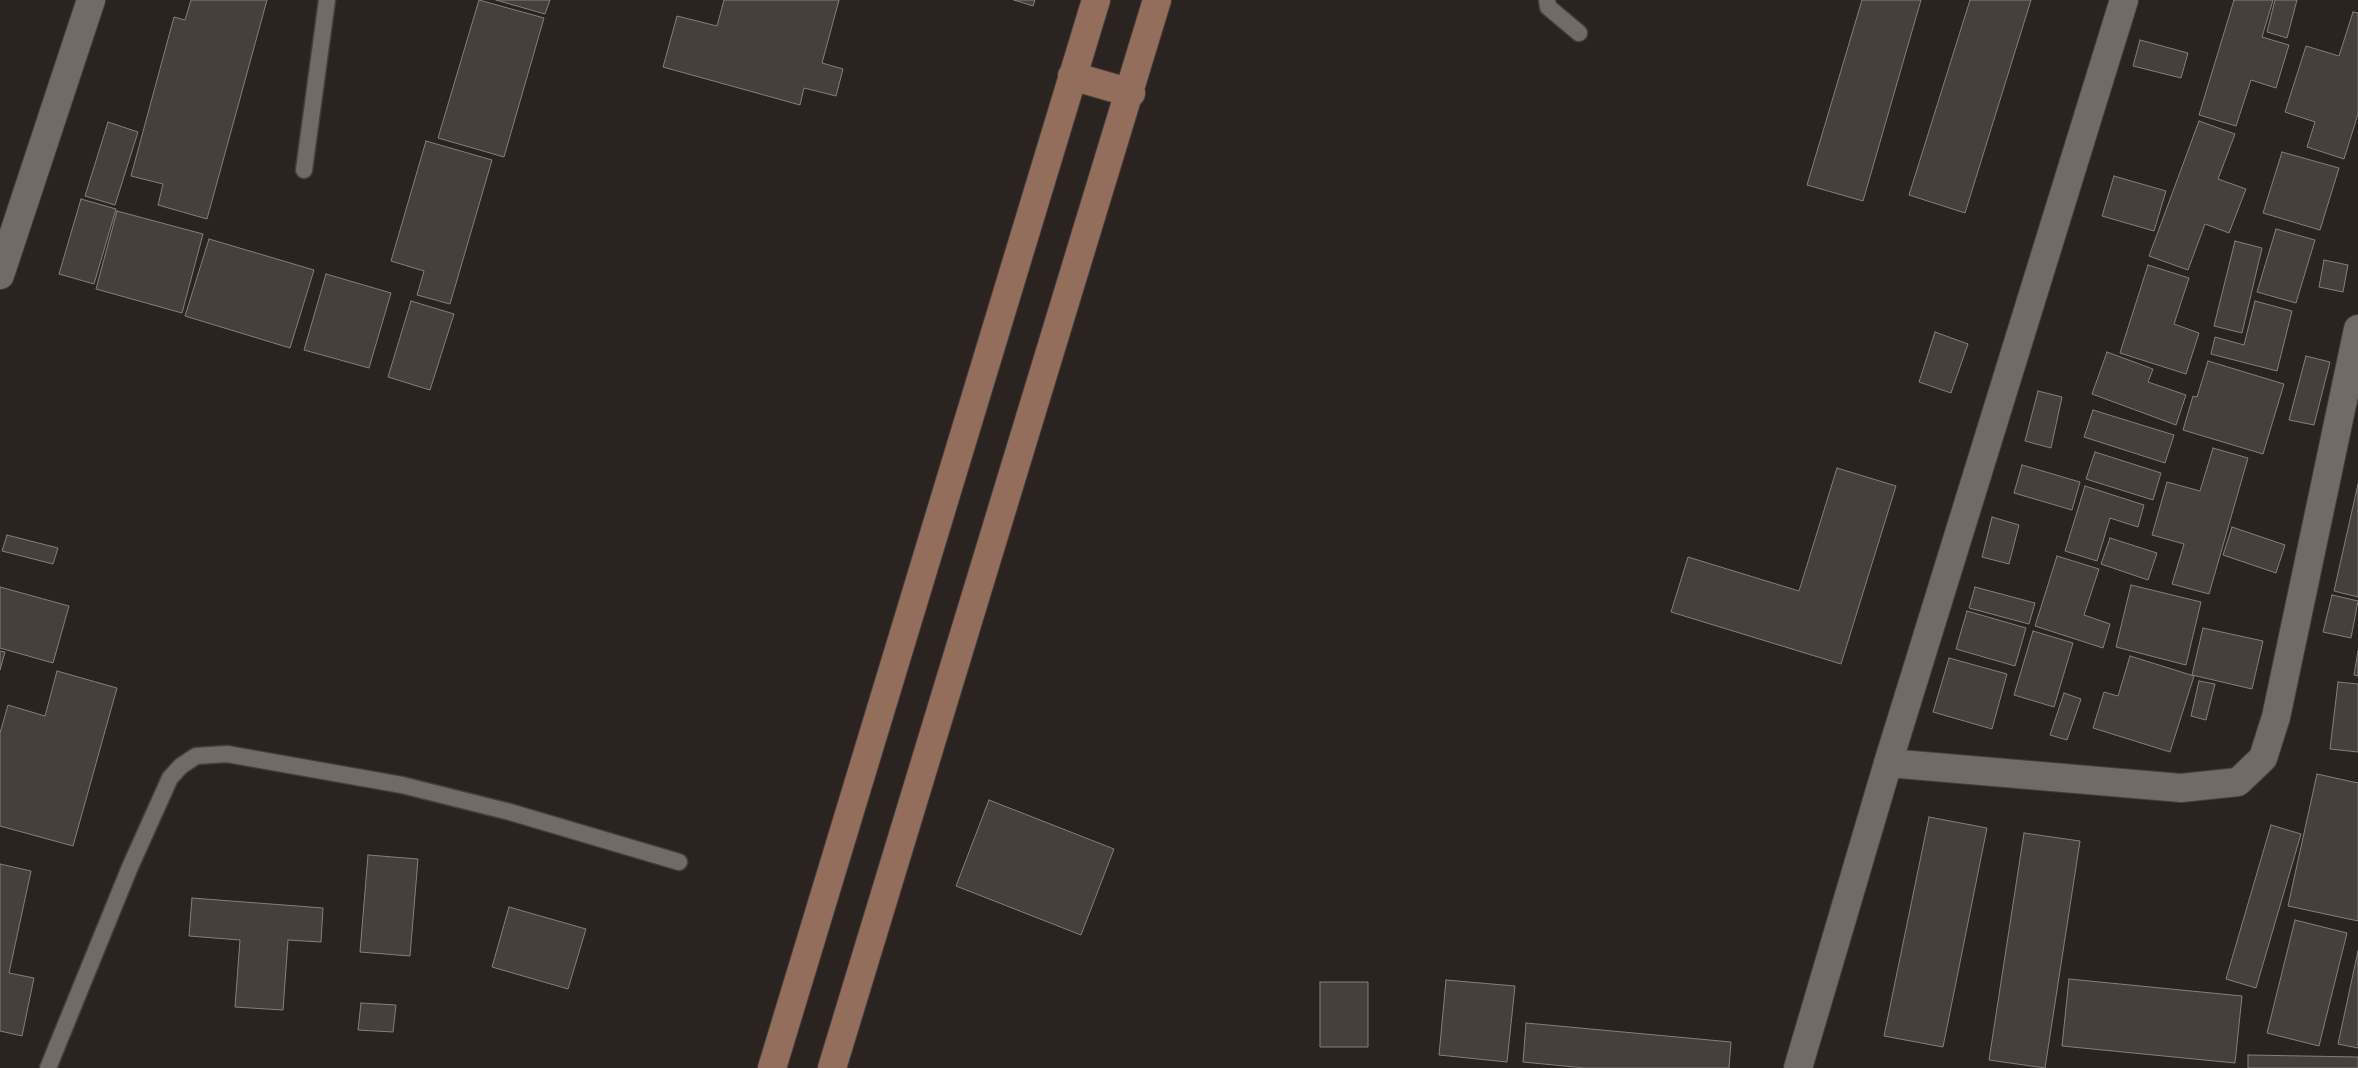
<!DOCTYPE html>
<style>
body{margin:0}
canvas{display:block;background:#2a231f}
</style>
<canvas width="2358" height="1068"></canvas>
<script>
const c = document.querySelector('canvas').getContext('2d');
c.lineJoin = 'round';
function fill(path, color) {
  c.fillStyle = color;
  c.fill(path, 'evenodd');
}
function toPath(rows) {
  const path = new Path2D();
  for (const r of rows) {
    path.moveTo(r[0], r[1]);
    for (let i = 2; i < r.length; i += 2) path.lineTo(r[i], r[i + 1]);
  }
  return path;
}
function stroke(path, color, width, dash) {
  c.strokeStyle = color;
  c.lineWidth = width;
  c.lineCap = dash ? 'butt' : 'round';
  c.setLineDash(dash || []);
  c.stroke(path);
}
const building = toPath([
 [191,0,267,0,207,219,158,205,163,184,131,176,174,17,185,20,191,0],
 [479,0,544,18,504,157,438,138,479,0],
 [496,0,550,0,545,14,496,0],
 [724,0,839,0,822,63,843,69,836,96,804,88,800,105,663,67,677,16,717,26,724,0],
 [1014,0,1035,0,1033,6,1014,0],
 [1862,0,1921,0,1863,201,1807,185,1862,0],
 [1970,0,2031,0,1965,213,1909,195,1970,0],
 [2234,0,2273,0,2262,37,2289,45,2276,88,2251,80,2236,126,2199,115,2234,0],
 [2275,0,2297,0,2287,38,2267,32,2275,0],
 [2353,12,2358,13,2358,114,2344,159,2307,147,2315,122,2285,112,2306,46,2339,56,2353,12],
 [2140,40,2188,53,2181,78,2133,66,2140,40],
 [2199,121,2235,134,2218,179,2246,189,2229,233,2205,224,2188,270,2149,256,2199,121],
 [108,122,138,132,115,205,85,196,108,122],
 [426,141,492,160,450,304,417,295,424,271,391,261,426,141],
 [2282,152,2339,168,2320,230,2263,213,2282,152],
 [2114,176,2166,191,2154,231,2102,216,2114,176],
 [81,199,116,209,94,284,59,274,81,199],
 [117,211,203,234,182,313,96,289,117,211],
 [2276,229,2315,240,2296,303,2257,292,2276,229],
 [209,239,314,270,290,348,185,316,209,239],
 [2235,241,2262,248,2242,333,2214,326,2235,241],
 [2324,260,2348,265,2343,292,2319,287,2324,260],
 [2148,265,2189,278,2174,324,2199,333,2186,374,2120,353,2148,265],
 [326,274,391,293,369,368,304,350,326,274],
 [411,301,454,314,430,390,388,377,411,301],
 [2255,301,2292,311,2277,371,2211,354,2215,337,2244,345,2255,301],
 [1935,332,1968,344,1951,393,1919,382,1935,332],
 [2107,352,2153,369,2148,382,2186,395,2176,425,2092,394,2107,352],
 [2306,356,2330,362,2314,425,2289,420,2306,356],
 [2208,361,2284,384,2263,454,2183,430,2193,396,2197,397,2208,361],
 [2038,391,2062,397,2051,448,2025,441,2038,391],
 [2093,410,2174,435,2165,463,2084,437,2093,410],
 [2213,448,2248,458,2209,594,2172,584,2184,544,2152,535,2167,482,2200,491,2213,448],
 [2095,452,2161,473,2153,500,2086,479,2095,452],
 [2022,465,2080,482,2072,510,2014,493,2022,465],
 [1837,468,1896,486,1841,664,1671,612,1688,557,1799,591,1837,468],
 [2358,484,2358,597,2334,591,2358,484],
 [2085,486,2144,505,2138,527,2110,518,2097,561,2065,551,2085,486],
 [1992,517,2019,525,2009,564,1982,557,1992,517],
 [2232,527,2285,545,2276,573,2223,555,2232,527],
 [7,535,58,548,53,564,2,551,7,535],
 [2110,538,2157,553,2148,580,2101,564,2110,538],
 [2057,556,2099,569,2084,615,2110,624,2103,648,2035,626,2057,556],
 [2131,585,2201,602,2186,665,2116,647,2131,585],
 [0,587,69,606,53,663,0,648,0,587],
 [1975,587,2035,603,2029,624,1969,608,1975,587],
 [2332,595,2358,601,2351,638,2323,632,2332,595],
 [1967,611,2026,628,2015,666,1956,649,1967,611],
 [2203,628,2263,641,2252,689,2192,675,2203,628],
 [2033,631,2073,643,2054,707,2014,695,2033,631],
 [0,651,5,652,0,670,0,651],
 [2358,651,2358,676,2354,675,2358,651],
 [2130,656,2194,676,2170,752,2093,728,2104,692,2118,696,2130,656],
 [1949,658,2007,674,1992,729,1933,712,1949,658],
 [57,671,117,688,73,846,0,826,0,733,8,705,45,716,57,671],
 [2199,681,2215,684,2206,720,2191,716,2199,681],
 [2338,682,2358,684,2358,752,2330,749,2338,682],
 [2064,693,2081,699,2067,740,2050,735,2064,693],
 [2317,774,2358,783,2358,921,2288,906,2317,774],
 [989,800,1114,849,1081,935,956,886,989,800],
 [1929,817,1987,828,1943,1047,1884,1036,1929,817],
 [2271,825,2301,834,2256,988,2226,979,2271,825],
 [2024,833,2080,841,2045,1068,1989,1060,2024,833],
 [368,855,418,859,410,956,360,952,368,855],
 [0,864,31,871,9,973,34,978,22,1036,0,1031,0,864],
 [192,898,323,908,321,942,288,940,283,1010,235,1007,240,940,189,936,192,898],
 [509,907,586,929,568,989,492,967,509,907],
 [2295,920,2347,933,2319,1046,2267,1033,2295,920],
 [2358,951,2358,1048,2338,1044,2358,951],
 [2069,979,2242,996,2235,1063,2062,1046,2069,979],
 [1446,980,1515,986,1507,1062,1439,1055,1446,980],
 [1320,982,1368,982,1368,1047,1320,1047,1320,982],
 [361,1003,396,1005,393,1032,358,1030,361,1003],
 [1526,1023,1731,1042,1729,1068,1585,1068,1523,1062,1526,1023],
 [2248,1055,2358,1057,2358,1068,2248,1068,2248,1055]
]);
const lane = toPath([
 [1547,0,1548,7,1579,33],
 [304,170,327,0],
 [48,1068,130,867,170,778,181,766,196,756,227,754,402,785,510,812,679,862]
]);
const street = toPath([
 [0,275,91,0],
 [1888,763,2181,788,2238,782,2263,758,2276,717,2358,329],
 [1798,1068,1888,763,2124,0]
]);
const secondary = toPath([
 [1072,76,1131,93],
 [772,1068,1096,0],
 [832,1068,1157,0]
]);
fill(building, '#463f3b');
stroke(building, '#867e7a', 1);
stroke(lane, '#453f3c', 19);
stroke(street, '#453f3c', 30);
stroke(secondary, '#453f3c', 30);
stroke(lane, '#716a65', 16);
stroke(street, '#716a65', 28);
stroke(secondary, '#946e5d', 28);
</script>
